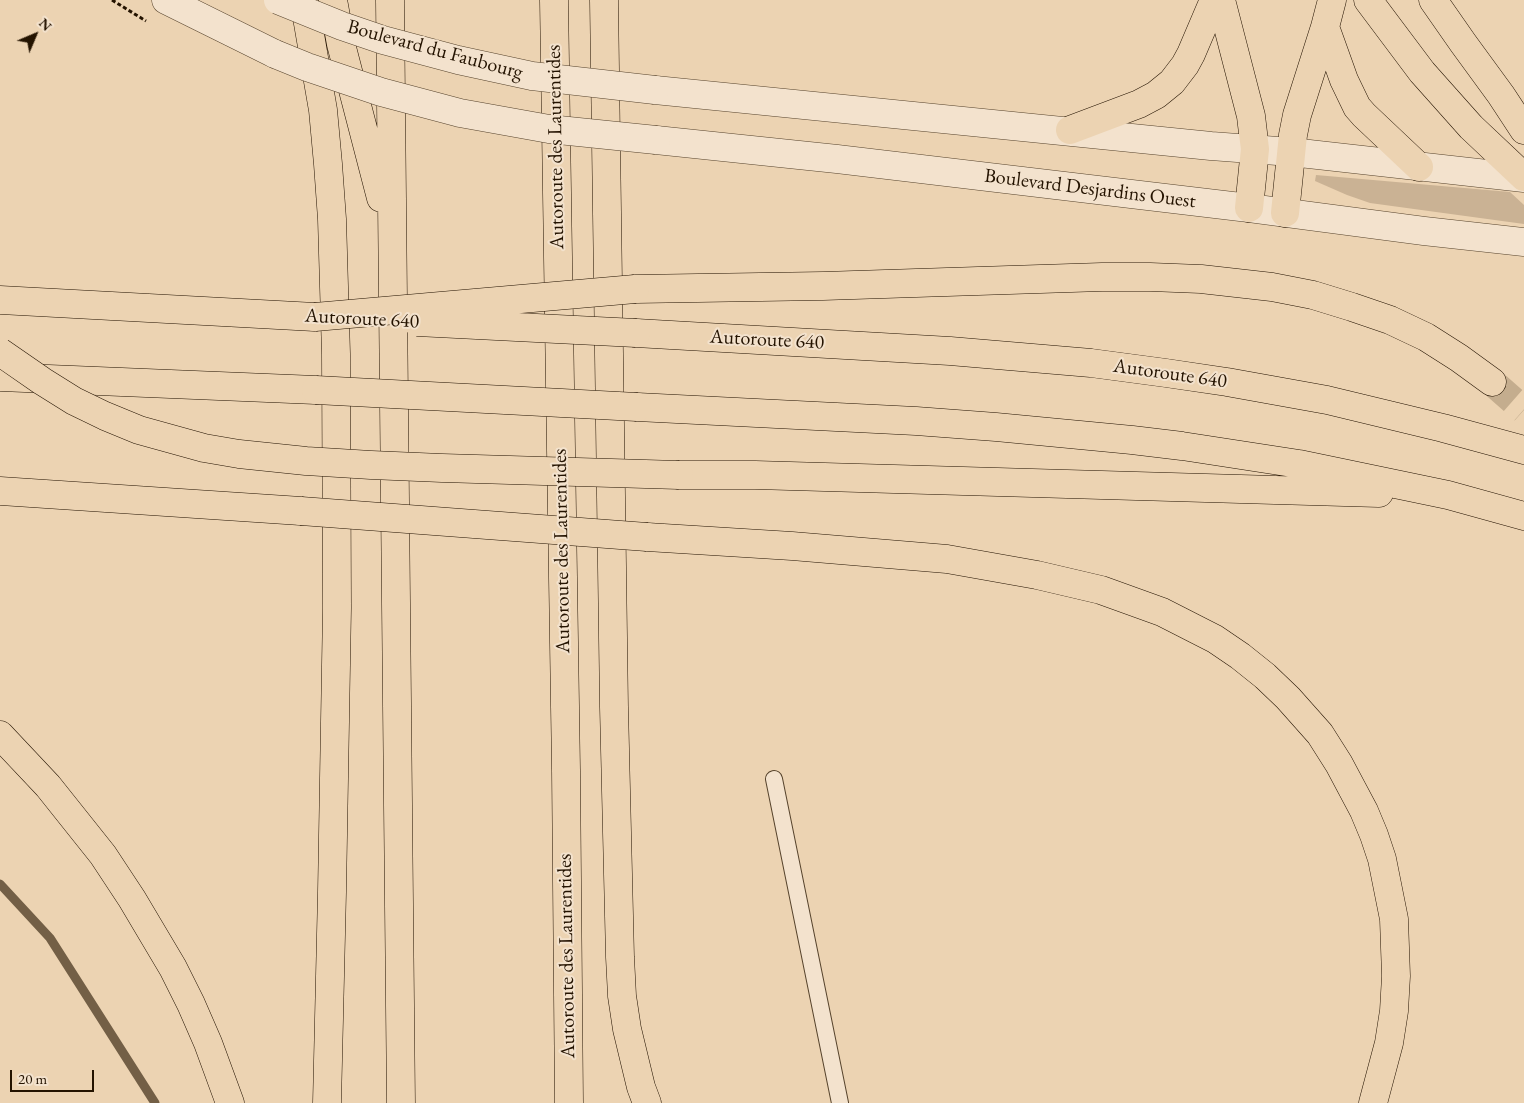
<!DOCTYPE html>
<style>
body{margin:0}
#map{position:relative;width:1524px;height:1103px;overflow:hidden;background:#ecd3b2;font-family:"EB Garamond",serif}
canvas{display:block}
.north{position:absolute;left:10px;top:10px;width:50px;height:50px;-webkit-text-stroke:4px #f3e2cd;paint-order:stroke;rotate:45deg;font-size:14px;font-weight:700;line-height:20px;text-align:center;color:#241300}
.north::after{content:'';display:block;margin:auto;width:18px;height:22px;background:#241300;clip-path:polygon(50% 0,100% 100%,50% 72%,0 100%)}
.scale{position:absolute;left:10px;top:1070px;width:84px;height:22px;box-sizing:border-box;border:2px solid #241300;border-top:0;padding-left:6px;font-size:15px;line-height:18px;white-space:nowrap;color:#241300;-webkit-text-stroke:4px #f3e2cd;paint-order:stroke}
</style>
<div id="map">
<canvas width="1524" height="1103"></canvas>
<div class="north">N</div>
<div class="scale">20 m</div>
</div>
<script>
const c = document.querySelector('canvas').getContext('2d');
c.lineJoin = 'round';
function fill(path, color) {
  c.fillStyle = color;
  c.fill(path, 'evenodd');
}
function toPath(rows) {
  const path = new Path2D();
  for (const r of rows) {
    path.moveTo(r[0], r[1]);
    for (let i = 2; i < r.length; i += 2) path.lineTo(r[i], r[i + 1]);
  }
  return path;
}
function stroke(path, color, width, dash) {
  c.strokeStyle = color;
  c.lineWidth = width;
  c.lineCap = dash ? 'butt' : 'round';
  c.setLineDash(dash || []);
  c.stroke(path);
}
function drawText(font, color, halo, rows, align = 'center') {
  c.font = font + ' "EB Garamond",serif';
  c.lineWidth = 4;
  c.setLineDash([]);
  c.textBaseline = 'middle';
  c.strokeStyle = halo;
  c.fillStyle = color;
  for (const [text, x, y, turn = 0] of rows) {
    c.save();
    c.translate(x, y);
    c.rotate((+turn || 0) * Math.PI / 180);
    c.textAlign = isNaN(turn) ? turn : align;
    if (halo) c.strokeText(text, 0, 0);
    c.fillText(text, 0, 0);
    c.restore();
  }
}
const green = toPath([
 [1316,175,1510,192,1524,205,1524,224,1370,203,1347,195,1315,181]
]);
const stream = toPath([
 [0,884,50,938,155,1103]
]);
const motorwayTunnel = toPath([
 [1492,382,1524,410]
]);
const path = toPath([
 [112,0,146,21]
]);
const service = toPath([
 [774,779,840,1103]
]);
const tertiary = toPath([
 [166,0,275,54],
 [655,90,1211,146,1291,152,1524,178],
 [656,140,837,159,1249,208,1424,231,1524,242]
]);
const motorway = toPath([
 [304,0,323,110,328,164,332,219,336,354,337,608,332,892,327,1103],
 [333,0,341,44,381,198],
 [390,0,401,1103],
 [554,0,566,769,569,1103],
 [604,0,614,707,620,957,622,996,627,1029,641,1087,647,1103],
 [1221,0,1251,116,1253,133,1255,149,1249,208],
 [1368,0,1422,72,1471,127,1524,177],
 [1433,0,1463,43,1501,95,1524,130],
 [1325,27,1344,80,1357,107,1364,115,1419,167],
 [1070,130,1139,104,1156,95,1172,82,1185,65,1191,54,1214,0],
 [1285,213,1293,135,1297,115,1325,27,1332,0],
 [635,289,823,286,1102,277,1150,277,1201,279,1272,287,1313,295,1352,307,1390,320,1426,337,1459,358,1492,382],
 [0,300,315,317],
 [636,333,950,351,1091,363,1166,373,1227,382,1327,400,1443,428,1524,450],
 [0,377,316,390],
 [637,407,916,421,996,427,1132,440,1182,446,1299,464,1448,495,1524,516],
 [679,475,755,475,1379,493],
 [0,491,301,511],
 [647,537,792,546,947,559,1037,575,1101,590,1162,612,1215,639,1240,656,1265,676,1288,698,1320,734,1339,764,1364,811,1374,835,1382,859,1394,919,1396,976,1394,1011,1389,1043,1373,1103],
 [0,735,48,786,103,855,132,899,173,968,191,1004,208,1043,230,1103]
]);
const tertiaryBridge = toPath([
 [278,0,342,26,383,40,458,60,532,76,655,90],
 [275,54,307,67,381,92,460,113,549,129,656,140]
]);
const motorwayBridge = toPath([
 [315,317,635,289],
 [417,322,636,333],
 [0,352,42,381,74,401,105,416,139,430,204,448,239,454,306,461,371,465,442,468,679,475],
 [316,390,637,407],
 [301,511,647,537]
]);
const streetNames = [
 ["Boulevard du Faubourg",435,50,15],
 ["Autoroute des Laurentides",556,147,-91],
 ["Boulevard Desjardins Ouest",1090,189,7],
 ["Autoroute 640",362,319,3],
 ["Autoroute 640",767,340,3],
 ["Autoroute 640",1170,374,8],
 ["Autoroute des Laurentides",562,551,-91],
 ["Autoroute des Laurentides",567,956,-91]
];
fill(green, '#cab294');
stroke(stream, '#735f46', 9);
stroke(motorwayTunnel, '#c4ad8e', 28, [28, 14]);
stroke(service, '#56432c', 18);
stroke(tertiary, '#56432c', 29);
stroke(motorway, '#241300', 29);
stroke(path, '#241300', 3, [4, 2.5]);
stroke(service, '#f3e2cd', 16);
stroke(tertiary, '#f3e2cd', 28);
stroke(motorway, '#ecd3b2', 28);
stroke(tertiaryBridge, '#56432c', 29, []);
stroke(motorwayBridge, '#241300', 29, []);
stroke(tertiaryBridge, '#f3e2cd', 28);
stroke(motorwayBridge, '#ecd3b2', 28);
drawText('20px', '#241300', '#f3e2cd', streetNames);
</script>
